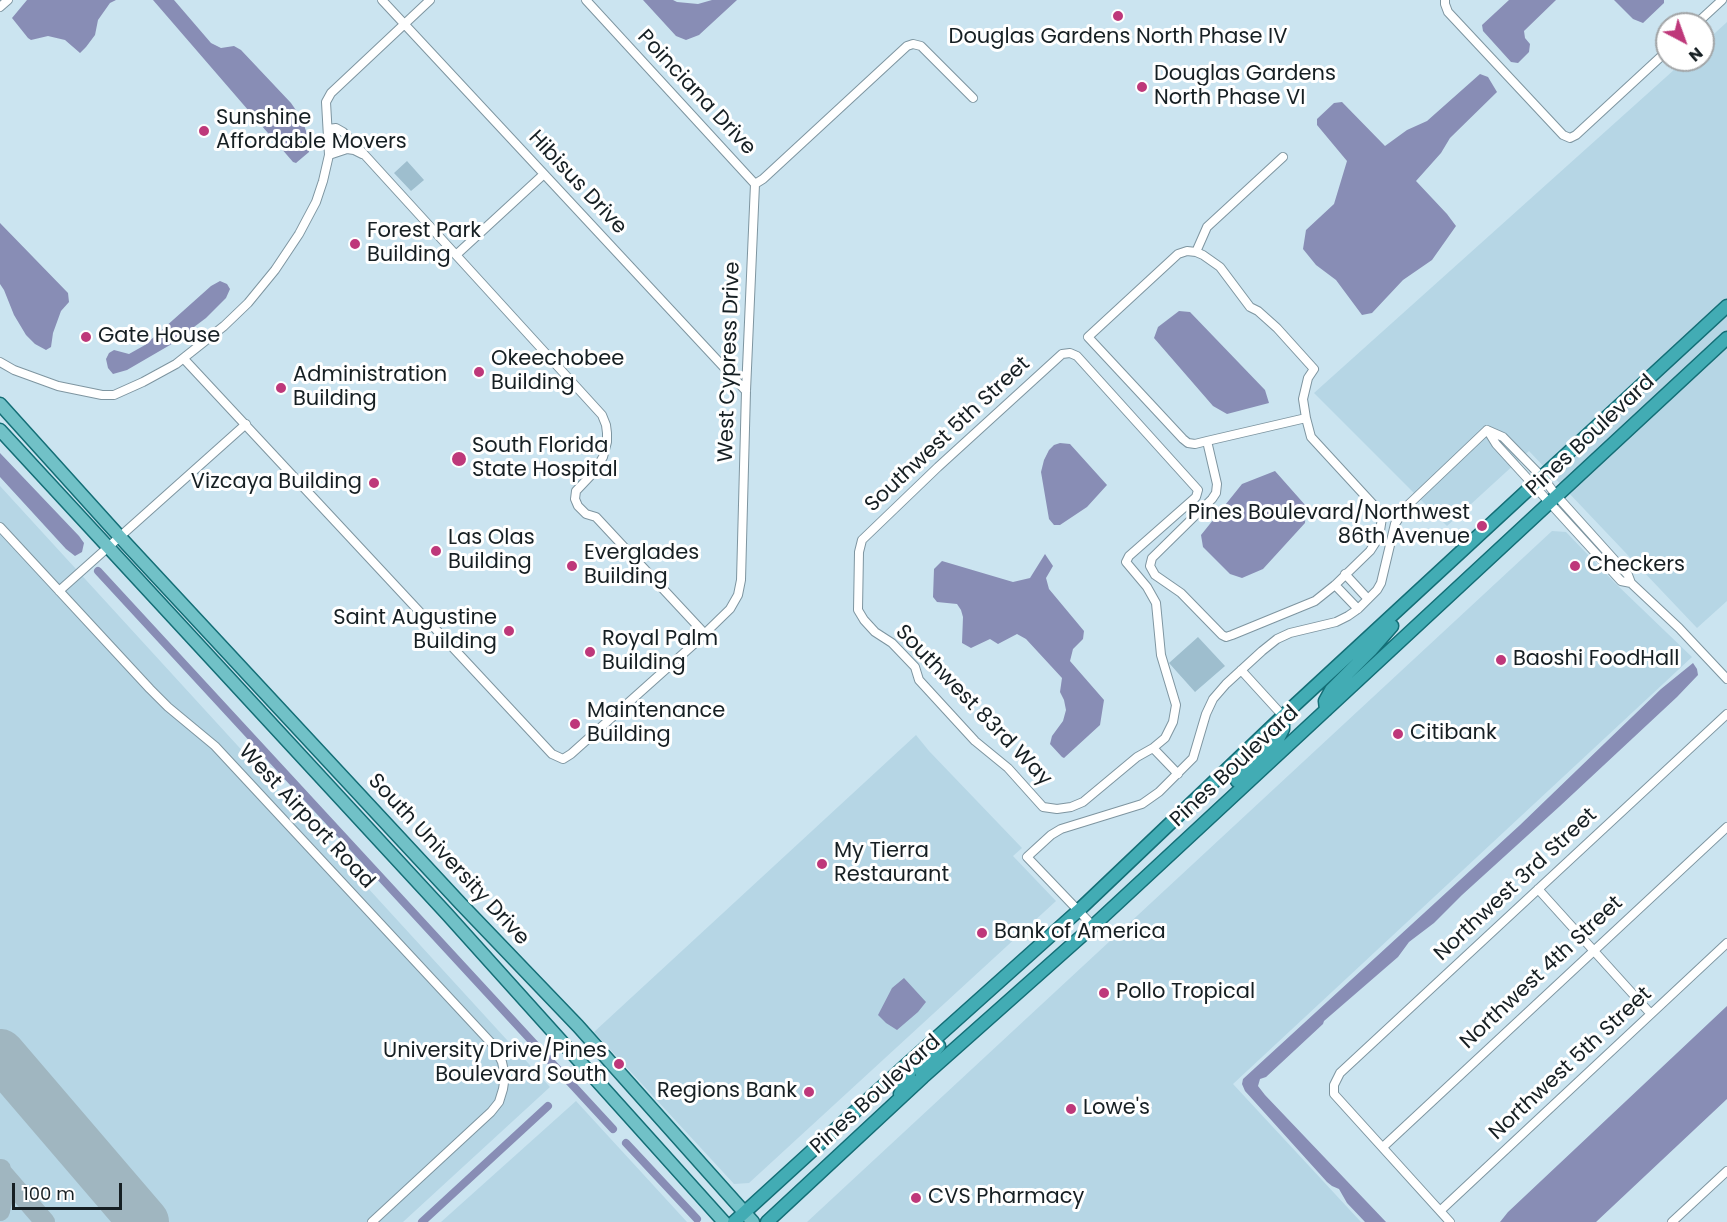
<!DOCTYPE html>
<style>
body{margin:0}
#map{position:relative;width:1727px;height:1222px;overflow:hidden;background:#cbe4f0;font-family:Poppins,sans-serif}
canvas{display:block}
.north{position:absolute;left:1655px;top:12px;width:60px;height:60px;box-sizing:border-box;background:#fff;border:2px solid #a2a5a7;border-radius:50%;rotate:139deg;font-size:16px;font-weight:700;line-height:24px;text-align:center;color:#161f23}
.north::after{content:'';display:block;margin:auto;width:21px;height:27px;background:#be387a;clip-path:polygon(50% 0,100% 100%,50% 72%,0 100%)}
.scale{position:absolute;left:12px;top:1183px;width:110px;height:27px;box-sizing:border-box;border:3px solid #161f23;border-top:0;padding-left:8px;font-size:18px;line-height:21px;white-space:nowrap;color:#161f23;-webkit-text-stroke:4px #fff;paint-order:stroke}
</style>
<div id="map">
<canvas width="1727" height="1222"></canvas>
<div class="north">N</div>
<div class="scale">100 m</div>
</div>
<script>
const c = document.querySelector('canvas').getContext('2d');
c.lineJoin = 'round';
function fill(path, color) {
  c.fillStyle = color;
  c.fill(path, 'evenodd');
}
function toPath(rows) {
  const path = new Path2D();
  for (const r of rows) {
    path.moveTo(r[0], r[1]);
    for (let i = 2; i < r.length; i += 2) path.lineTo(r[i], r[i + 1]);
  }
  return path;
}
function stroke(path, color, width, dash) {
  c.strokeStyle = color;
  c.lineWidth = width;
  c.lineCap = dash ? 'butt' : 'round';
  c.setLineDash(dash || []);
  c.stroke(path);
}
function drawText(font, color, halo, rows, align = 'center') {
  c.font = font + ' Poppins,sans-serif';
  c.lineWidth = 6;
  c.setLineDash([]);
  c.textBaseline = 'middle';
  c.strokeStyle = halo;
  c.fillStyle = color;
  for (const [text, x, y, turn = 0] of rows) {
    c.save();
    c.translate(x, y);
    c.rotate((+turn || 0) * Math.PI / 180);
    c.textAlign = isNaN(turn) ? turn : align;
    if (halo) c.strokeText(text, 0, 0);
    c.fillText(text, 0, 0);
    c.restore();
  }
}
const built = toPath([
 [1727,22,1727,601,1697,628,1529,451,1447,526,1314,393,1685,60,1703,60,1703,44],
 [0,486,550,1087,403,1222,0,1222],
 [1552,531,1566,532,1615,583,1692,657,1233,1084,1361,1222,807,1222],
 [916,735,929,751,1022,848,1013,856,1056,901,749,1183,734,1184,594,1032],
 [576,1101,687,1222,441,1222]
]);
const green = toPath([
 [407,161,424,180,411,191,394,173],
 [1198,637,1225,666,1195,692,1169,663]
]);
const water = toPath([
 [27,0,116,0,110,3,98,20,95,35,86,47,80,53,65,40,48,36,31,40,28,38,12,18],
 [153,0,174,0,211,43,221,48,234,46,241,50,291,103,302,119,308,137,309,152,296,163,293,162],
 [643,0,673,0,677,2,698,4,712,0,737,0,699,35,686,40,676,36],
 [1509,0,1556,0,1524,31,1525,38,1530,44,1529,52,1518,63,1511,62,1483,31,1482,25],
 [1614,0,1664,0,1664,3,1643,23,1633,19],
 [1480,74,1488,77,1497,92,1450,138,1441,153,1416,181,1447,214,1456,226,1432,260,1403,280,1372,313,1362,315,1336,280,1316,265,1303,249,1306,230,1334,204,1347,161,1317,125,1317,119,1334,103,1342,102,1385,146,1407,130,1427,121],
 [0,223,68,293,69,302,61,311,53,333,51,347,46,350,35,344,26,335,14,315,4,290,0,284],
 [220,281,227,284,230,289,226,298,206,318,170,345,127,370,113,374,108,368,106,359,109,353,114,350,129,354,145,345,211,286],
 [1179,311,1190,312,1265,390,1269,403,1227,414,1213,406,1154,338,1158,327],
 [1060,443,1070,444,1107,485,1087,507,1060,525,1054,525,1049,519,1041,472,1044,460,1049,450,1054,445],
 [0,453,79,536,84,543,82,552,75,556,66,549,0,477],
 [1275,471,1306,506,1305,523,1263,569,1242,578,1230,574,1203,547,1201,535,1242,484],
 [1045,554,1053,566,1046,578,1049,589,1084,631,1083,639,1073,649,1070,661,1104,700,1100,725,1064,758,1062,757,1050,744,1052,736,1063,721,1066,710,1064,700,1060,692,1062,678,1026,639,1017,634,998,644,990,639,971,648,962,643,963,617,961,610,957,604,937,602,933,597,934,569,942,561,1013,582,1030,578],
 [1693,663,1697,669,1698,675,1677,697,1560,806,1462,895,1434,923,1409,942,1398,957,1324,1021,1323,1024,1266,1077,1260,1079,1258,1086,1265,1095,1386,1222,1365,1222,1347,1203,1339,1189,1332,1186,1327,1182,1245,1091,1242,1084,1243,1079,1520,825,1661,689],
 [904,978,926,1002,918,1012,897,1030,886,1023,878,1015,892,988],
 [1727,1006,1727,1099,1596,1222,1500,1222,1508,1212]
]);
const canal = toPath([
 [98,571,613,1129],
 [626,1143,697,1219],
 [422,1222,548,1106]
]);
const taxiway = toPath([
 [0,1170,45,1222],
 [0,1211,4,1193,1,1169]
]);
const runway = toPath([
 [0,1054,144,1222]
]);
const minor = toPath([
 [382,0,746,391],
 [586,0,755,184],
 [1445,0,1445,4,1448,12,1563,135,1570,138,1576,135,1667,51],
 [0,7,8,0],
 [1696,24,1722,0],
 [328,129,336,128,343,132,352,141,602,415,606,425,607,433,607,442,603,457,594,472,576,491,575,499,578,506,586,514,596,517,705,634],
 [329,155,347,149,354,150,362,154],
 [755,184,763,179,907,46,913,44,921,46,973,98],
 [1196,252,1203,255,1220,267,1250,307,1258,311,1277,328,1314,369,1308,378,1303,399,1306,418],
 [456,255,544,174],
 [184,359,552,754,563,759,571,754,694,644,730,609,738,595,741,580,746,391,755,184],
 [0,362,14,370,58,386,102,395,114,395,143,382,176,364,224,326,248,303,275,270,299,234,316,202,323,181,329,155,326,102,331,93,430,0],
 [1487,430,1503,437,1543,478,1556,495,1628,575,1631,583,1679,628,1727,679],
 [1488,431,1496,444,1621,581,1631,583],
 [1207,441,1217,484,1216,493,1212,499,1152,558,1150,566,1155,575,1181,593,1222,635,1226,637,1232,635,1315,601,1335,585,1370,551,1379,537,1382,518,1380,512,1311,437,1306,418,1207,441,1195,444,1188,443,1183,439,1088,337,1178,254,1187,251,1196,252,1207,227,1283,157],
 [0,527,150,689,168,707,215,746,494,1046,502,1062,505,1076,503,1089,499,1102,491,1112,372,1222],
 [1345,574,1368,599],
 [1335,585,1358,609],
 [59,591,246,424],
 [1241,670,1283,716],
 [1153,748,1137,757,1083,802,1071,807,1057,809,1043,807,1008,768,975,741,919,680,915,667,892,643,875,632,864,620,858,610,859,552,862,540,938,467,1062,354,1070,353,1077,356,1198,490,1196,497,1129,556,1126,562,1147,587,1156,603,1161,655,1176,705,1173,722,1165,738,1153,748,1178,774],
 [1538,889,1650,1013],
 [1093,926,1027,857,1051,835,1061,829,1142,804,1159,792,1193,758,1206,714,1213,699,1226,684,1262,651,1277,639,1290,633,1336,622,1348,616,1358,609,1377,590,1381,583,1395,524,1406,507,1487,430],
 [1383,1147,1727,827],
 [1440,1211,1727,943],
 [1450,1222,1334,1094,1334,1085,1340,1073,1727,714],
 [1672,1222,1727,1171]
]);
const primary = toPath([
 [0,404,120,537,461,904,578,1026,753,1222],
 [0,430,447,914,724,1222]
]);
const trunk = toPath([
 [1326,710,1325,701,1331,690,1371,650,1392,626],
 [1237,781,1276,743,1283,729,1283,716],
 [923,1077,920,1070,921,1065,939,1046],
 [900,1094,909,1075,909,1069,906,1065],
 [734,1222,906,1065,1078,911,1283,716,1727,306],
 [767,1222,923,1077,1093,926,1727,338]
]);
const markers = [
 [1118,16,6,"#be387a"],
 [1142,87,6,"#be387a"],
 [204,131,6,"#be387a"],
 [355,244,6,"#be387a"],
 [86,337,6,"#be387a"],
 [479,372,6,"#be387a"],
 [281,388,6,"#be387a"],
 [459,459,8,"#be387a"],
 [374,483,6,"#be387a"],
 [1482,526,6,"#be387a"],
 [436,551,6,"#be387a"],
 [572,566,6,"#be387a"],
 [1575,566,6,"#be387a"],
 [509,631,6,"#be387a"],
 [590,652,6,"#be387a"],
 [1501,660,6,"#be387a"],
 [575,724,6,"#be387a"],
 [1398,734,6,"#be387a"],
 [822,864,6,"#be387a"],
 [982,933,6,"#be387a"],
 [1104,993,6,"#be387a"],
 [619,1064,6,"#be387a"],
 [809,1092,6,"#be387a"],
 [1071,1109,6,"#be387a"],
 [916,1198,6,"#be387a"]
];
const poiNames = [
 ["Douglas Gardens North Phase IV",1118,38,"center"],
 ["Douglas Gardens",1154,75],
 ["North Phase VI",1154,99],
 ["Sunshine",216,119],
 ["Affordable Movers",216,143],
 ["Forest Park",367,232],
 ["Building",367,256],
 ["Gate House",98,337],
 ["Okeechobee",491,360],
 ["Building",491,384],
 ["Administration",293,376],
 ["Building",293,400],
 ["South Florida",472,447],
 ["State Hospital",472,471],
 ["Vizcaya Building",362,483,"right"],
 ["Pines Boulevard/Northwest",1470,514,"right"],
 ["86th Avenue",1470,538,"right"],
 ["Las Olas",448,539],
 ["Building",448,563],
 ["Everglades",584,554],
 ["Building",584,578],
 ["Checkers",1587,566],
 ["Saint Augustine",497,619,"right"],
 ["Building",497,643,"right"],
 ["Royal Palm",602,640],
 ["Building",602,664],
 ["Baoshi FoodHall",1513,660],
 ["Maintenance",587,712],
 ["Building",587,736],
 ["Citibank",1410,734],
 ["My Tierra",834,852],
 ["Restaurant",834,876],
 ["Bank of America",994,933],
 ["Pollo Tropical",1116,993],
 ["University Drive/Pines",607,1052,"right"],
 ["Boulevard South",607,1076,"right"],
 ["Regions Bank",797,1092,"right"],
 ["Lowe's",1083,1109],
 ["CVS Pharmacy",928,1198]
];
const streetNames = [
 ["Poinciana Drive",696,93,47],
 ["Hibisus Drive",577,183,47],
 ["West Cypress Drive",730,362,-88],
 ["Southwest 5th Street",948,435,-43],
 ["Pines Boulevard",1591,436,-43],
 ["Southwest 83rd Way",973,706,46],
 ["Pines Boulevard",1235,767,-43],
 ["West Airport Road",306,817,47],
 ["South University Drive",448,860,47],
 ["Northwest 3rd Street",1516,885,-43],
 ["Northwest 4th Street",1542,973,-43],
 ["Northwest 5th Street",1571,1064,-43],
 ["Pines Boulevard",876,1095,-42]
];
fill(built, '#b6d6e5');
fill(green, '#9ebece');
fill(water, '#888db5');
stroke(canal, '#888db5', 8);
stroke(taxiway, '#a0b6c0', 20);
stroke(runway, '#a0b6c0', 50);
stroke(minor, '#7e95a0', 10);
stroke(primary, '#146e76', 15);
stroke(trunk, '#146e76', 15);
stroke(minor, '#fff', 8);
stroke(primary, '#71c1c7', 12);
stroke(trunk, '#42acb4', 12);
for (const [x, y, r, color] of markers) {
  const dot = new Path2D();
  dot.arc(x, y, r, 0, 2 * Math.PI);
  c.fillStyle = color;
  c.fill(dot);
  stroke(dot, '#fff', 2);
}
drawText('21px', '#161f23', '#fff', poiNames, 'left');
drawText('21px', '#161f23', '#fff', streetNames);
</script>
